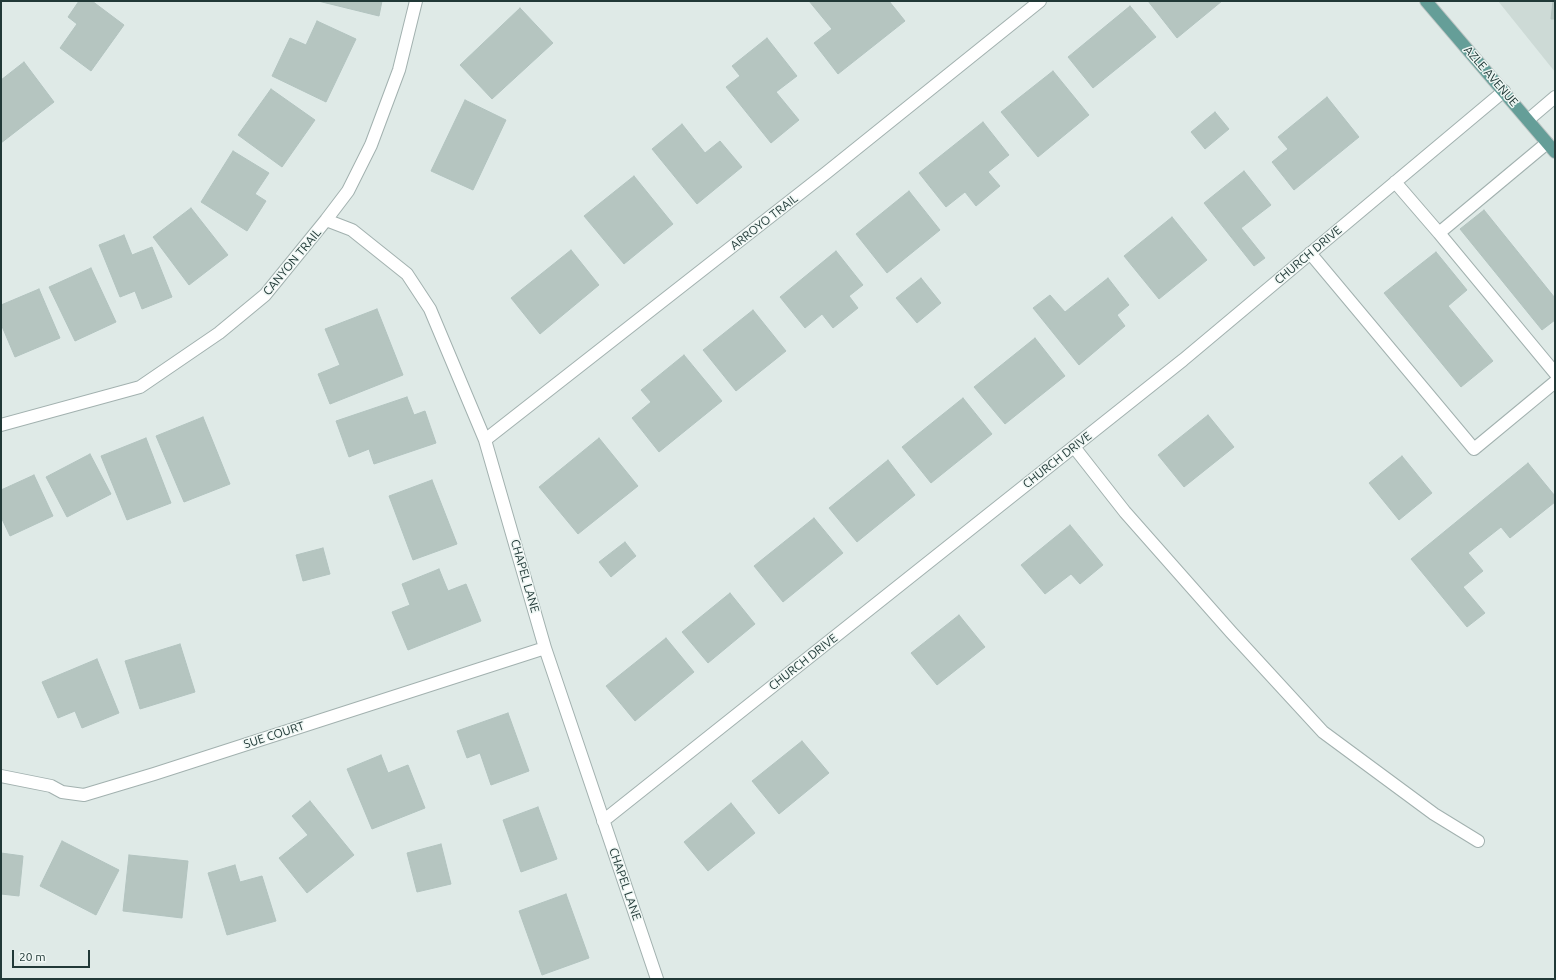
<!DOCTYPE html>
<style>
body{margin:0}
#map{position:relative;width:1556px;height:980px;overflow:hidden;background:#dfeae7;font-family:Ubuntu,sans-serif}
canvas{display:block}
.frame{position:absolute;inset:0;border:2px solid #213937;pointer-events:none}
.scale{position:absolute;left:12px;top:950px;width:78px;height:18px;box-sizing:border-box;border:2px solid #213937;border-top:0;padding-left:5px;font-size:12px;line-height:14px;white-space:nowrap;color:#213937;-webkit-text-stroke:3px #eff7f4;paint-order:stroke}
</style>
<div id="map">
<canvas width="1556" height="980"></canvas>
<div class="frame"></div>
<div class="scale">20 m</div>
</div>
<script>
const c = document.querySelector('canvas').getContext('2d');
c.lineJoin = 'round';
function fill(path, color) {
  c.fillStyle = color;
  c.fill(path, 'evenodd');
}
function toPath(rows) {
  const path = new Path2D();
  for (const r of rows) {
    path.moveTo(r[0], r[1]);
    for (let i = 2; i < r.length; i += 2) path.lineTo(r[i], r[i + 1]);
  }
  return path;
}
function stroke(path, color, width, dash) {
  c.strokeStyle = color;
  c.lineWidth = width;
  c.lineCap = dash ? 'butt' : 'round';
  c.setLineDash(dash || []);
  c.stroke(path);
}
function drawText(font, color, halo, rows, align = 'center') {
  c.font = font + ' Ubuntu,sans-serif';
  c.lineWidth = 3;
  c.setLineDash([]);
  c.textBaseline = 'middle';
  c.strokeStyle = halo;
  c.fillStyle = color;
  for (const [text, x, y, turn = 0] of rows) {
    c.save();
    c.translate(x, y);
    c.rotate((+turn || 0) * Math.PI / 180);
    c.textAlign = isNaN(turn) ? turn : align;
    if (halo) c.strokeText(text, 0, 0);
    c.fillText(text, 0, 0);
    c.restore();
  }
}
const built = toPath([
 [1498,1,1555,1,1555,72]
]);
const building = toPath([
 [79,1,92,1,124,25,91,71,60,48,77,24,68,17,79,1],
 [318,1,382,1,379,16,318,1],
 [809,1,889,1,905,21,838,74,814,43,832,29,809,1],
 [1148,1,1222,1,1177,38,1148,1],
 [1553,1,1555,1,1555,19,1551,19,1553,1],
 [1130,6,1156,37,1093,88,1068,57,1130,6],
 [520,8,553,43,492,99,460,65,520,8],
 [317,21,356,39,326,102,272,76,290,38,306,45,317,21],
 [767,38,797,76,776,92,799,120,771,143,726,87,740,76,732,66,767,38],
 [24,62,54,102,1,143,1,80,24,62],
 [1053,71,1089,115,1038,157,1001,112,1053,71],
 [271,89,315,120,282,167,238,135,271,89],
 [1327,97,1359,137,1294,190,1272,162,1288,149,1278,137,1327,97],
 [465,100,506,120,473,190,431,171,465,100],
 [1215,112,1229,129,1205,149,1191,132,1215,112],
 [983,122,1009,155,988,172,1000,186,976,206,965,192,946,207,919,173,983,122],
 [682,124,705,153,720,141,742,167,697,204,652,149,682,124],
 [233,151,269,173,255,194,266,201,247,231,201,202,233,151],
 [1244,171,1271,205,1241,228,1265,258,1254,266,1204,203,1244,171],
 [634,176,673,224,624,264,584,216,634,176],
 [909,191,940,230,887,273,856,234,909,191],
 [191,208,228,255,189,285,153,237,191,208],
 [1484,210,1555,298,1555,320,1542,330,1460,229,1484,210],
 [1172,217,1207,260,1159,299,1124,256,1172,217],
 [124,235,132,255,152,247,172,297,142,309,135,291,120,297,99,245,124,235],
 [571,250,599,285,540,334,511,298,571,250],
 [836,251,863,285,849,296,858,308,833,328,822,314,805,328,780,297,836,251],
 [1436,252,1467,290,1448,306,1493,361,1461,387,1384,293,1436,252],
 [91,268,116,322,75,341,49,287,91,268],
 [921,278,941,303,917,323,896,298,921,278],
 [1108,278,1129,305,1117,315,1125,326,1079,365,1033,308,1050,295,1065,312,1108,278],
 [39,289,60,338,15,357,1,324,1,305,39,289],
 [377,309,403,375,330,404,318,374,340,365,325,329,377,309],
 [753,310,786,351,736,391,703,350,753,310],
 [1035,338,1065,376,1005,424,974,387,1035,338],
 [684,355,722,401,659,452,632,418,651,402,641,390,684,355],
 [407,397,414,415,425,411,436,443,374,464,369,449,349,457,336,421,407,397],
 [963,398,992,434,931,483,902,447,963,398],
 [1208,415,1234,447,1184,487,1158,455,1208,415],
 [203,417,230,484,184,502,156,436,203,417],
 [146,438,171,503,127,520,101,456,146,438],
 [599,438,638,486,578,534,539,487,599,438],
 [90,454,111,494,67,517,46,477,90,454],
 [1402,456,1432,493,1399,520,1369,483,1402,456],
 [888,460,915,495,857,542,829,508,888,460],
 [1528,463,1555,496,1555,502,1510,538,1501,527,1468,553,1483,571,1463,587,1485,613,1467,627,1411,559,1528,463],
 [34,475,53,516,10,536,1,517,1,490,34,475],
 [432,480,457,544,413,560,389,496,432,480],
 [814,518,843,553,783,602,754,566,814,518],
 [1070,525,1103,565,1080,584,1071,574,1045,594,1021,565,1070,525],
 [625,542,636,556,611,577,599,562,625,542],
 [323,548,330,574,303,581,296,555,323,548],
 [439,569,448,591,466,584,481,621,408,650,392,612,410,605,402,584,439,569],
 [730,593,755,624,708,663,682,632,730,593],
 [959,615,985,647,937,685,911,653,959,615],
 [666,638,694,672,635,721,606,686,666,638],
 [180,644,195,692,140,709,125,661,180,644],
 [97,659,119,713,82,728,75,711,58,718,42,682,97,659],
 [508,713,529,771,491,785,480,753,467,758,457,731,508,713],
 [802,741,829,773,779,814,752,781,802,741],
 [381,755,388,773,408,765,425,808,372,829,347,769,381,755],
 [310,801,354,855,307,893,279,858,308,835,292,816,310,801],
 [731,803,755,833,708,871,684,842,731,803],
 [538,807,557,859,521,872,503,820,538,807],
 [62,841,119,870,96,915,40,886,62,841],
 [441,844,451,884,417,892,407,853,441,844],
 [1,853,23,856,19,896,1,894,1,853],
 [129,855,188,861,182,918,123,911,129,855],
 [235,865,240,882,262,876,276,921,227,935,208,873,235,865],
 [566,894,589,958,542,975,519,911,566,894]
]);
const minor = toPath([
 [1528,120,1555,97],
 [1395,182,1439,233,1547,143],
 [326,220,352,230,407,274,430,309,485,440,545,648,657,979],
 [1439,233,1555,373],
 [1310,253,1474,449,1555,382],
 [1,425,140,387,219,333,265,295,326,220,348,191,371,145,399,70,416,1],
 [485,440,826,173,1040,1],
 [1074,447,1125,512,1231,632,1323,732,1434,814,1478,841],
 [1,776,51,786,62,792,84,795,154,774,545,648],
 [603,821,1183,360,1504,91]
]);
const major = toPath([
 [1426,1,1555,152]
]);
const streetNames = [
 ["AZLE AVENUE",1491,76,49],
 ["ARROYO TRAIL",764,222,-38],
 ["CHURCH DRIVE",1308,255,-40],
 ["CANYON TRAIL",292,262,-50],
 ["CHURCH DRIVE",1057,460,-38],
 ["CHAPEL LANE",525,576,74],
 ["CHURCH DRIVE",803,662,-38],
 ["SUE COURT",274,735,-18],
 ["CHAPEL LANE",625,884,71]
];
fill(built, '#cddad6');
fill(building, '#b5c5c0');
stroke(building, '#b2c3bf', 1);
stroke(minor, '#a2b1af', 14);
stroke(major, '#bcc4c3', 14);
stroke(minor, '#fff', 12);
stroke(major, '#659e98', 12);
drawText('12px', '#213937', '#eff7f4', streetNames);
</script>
